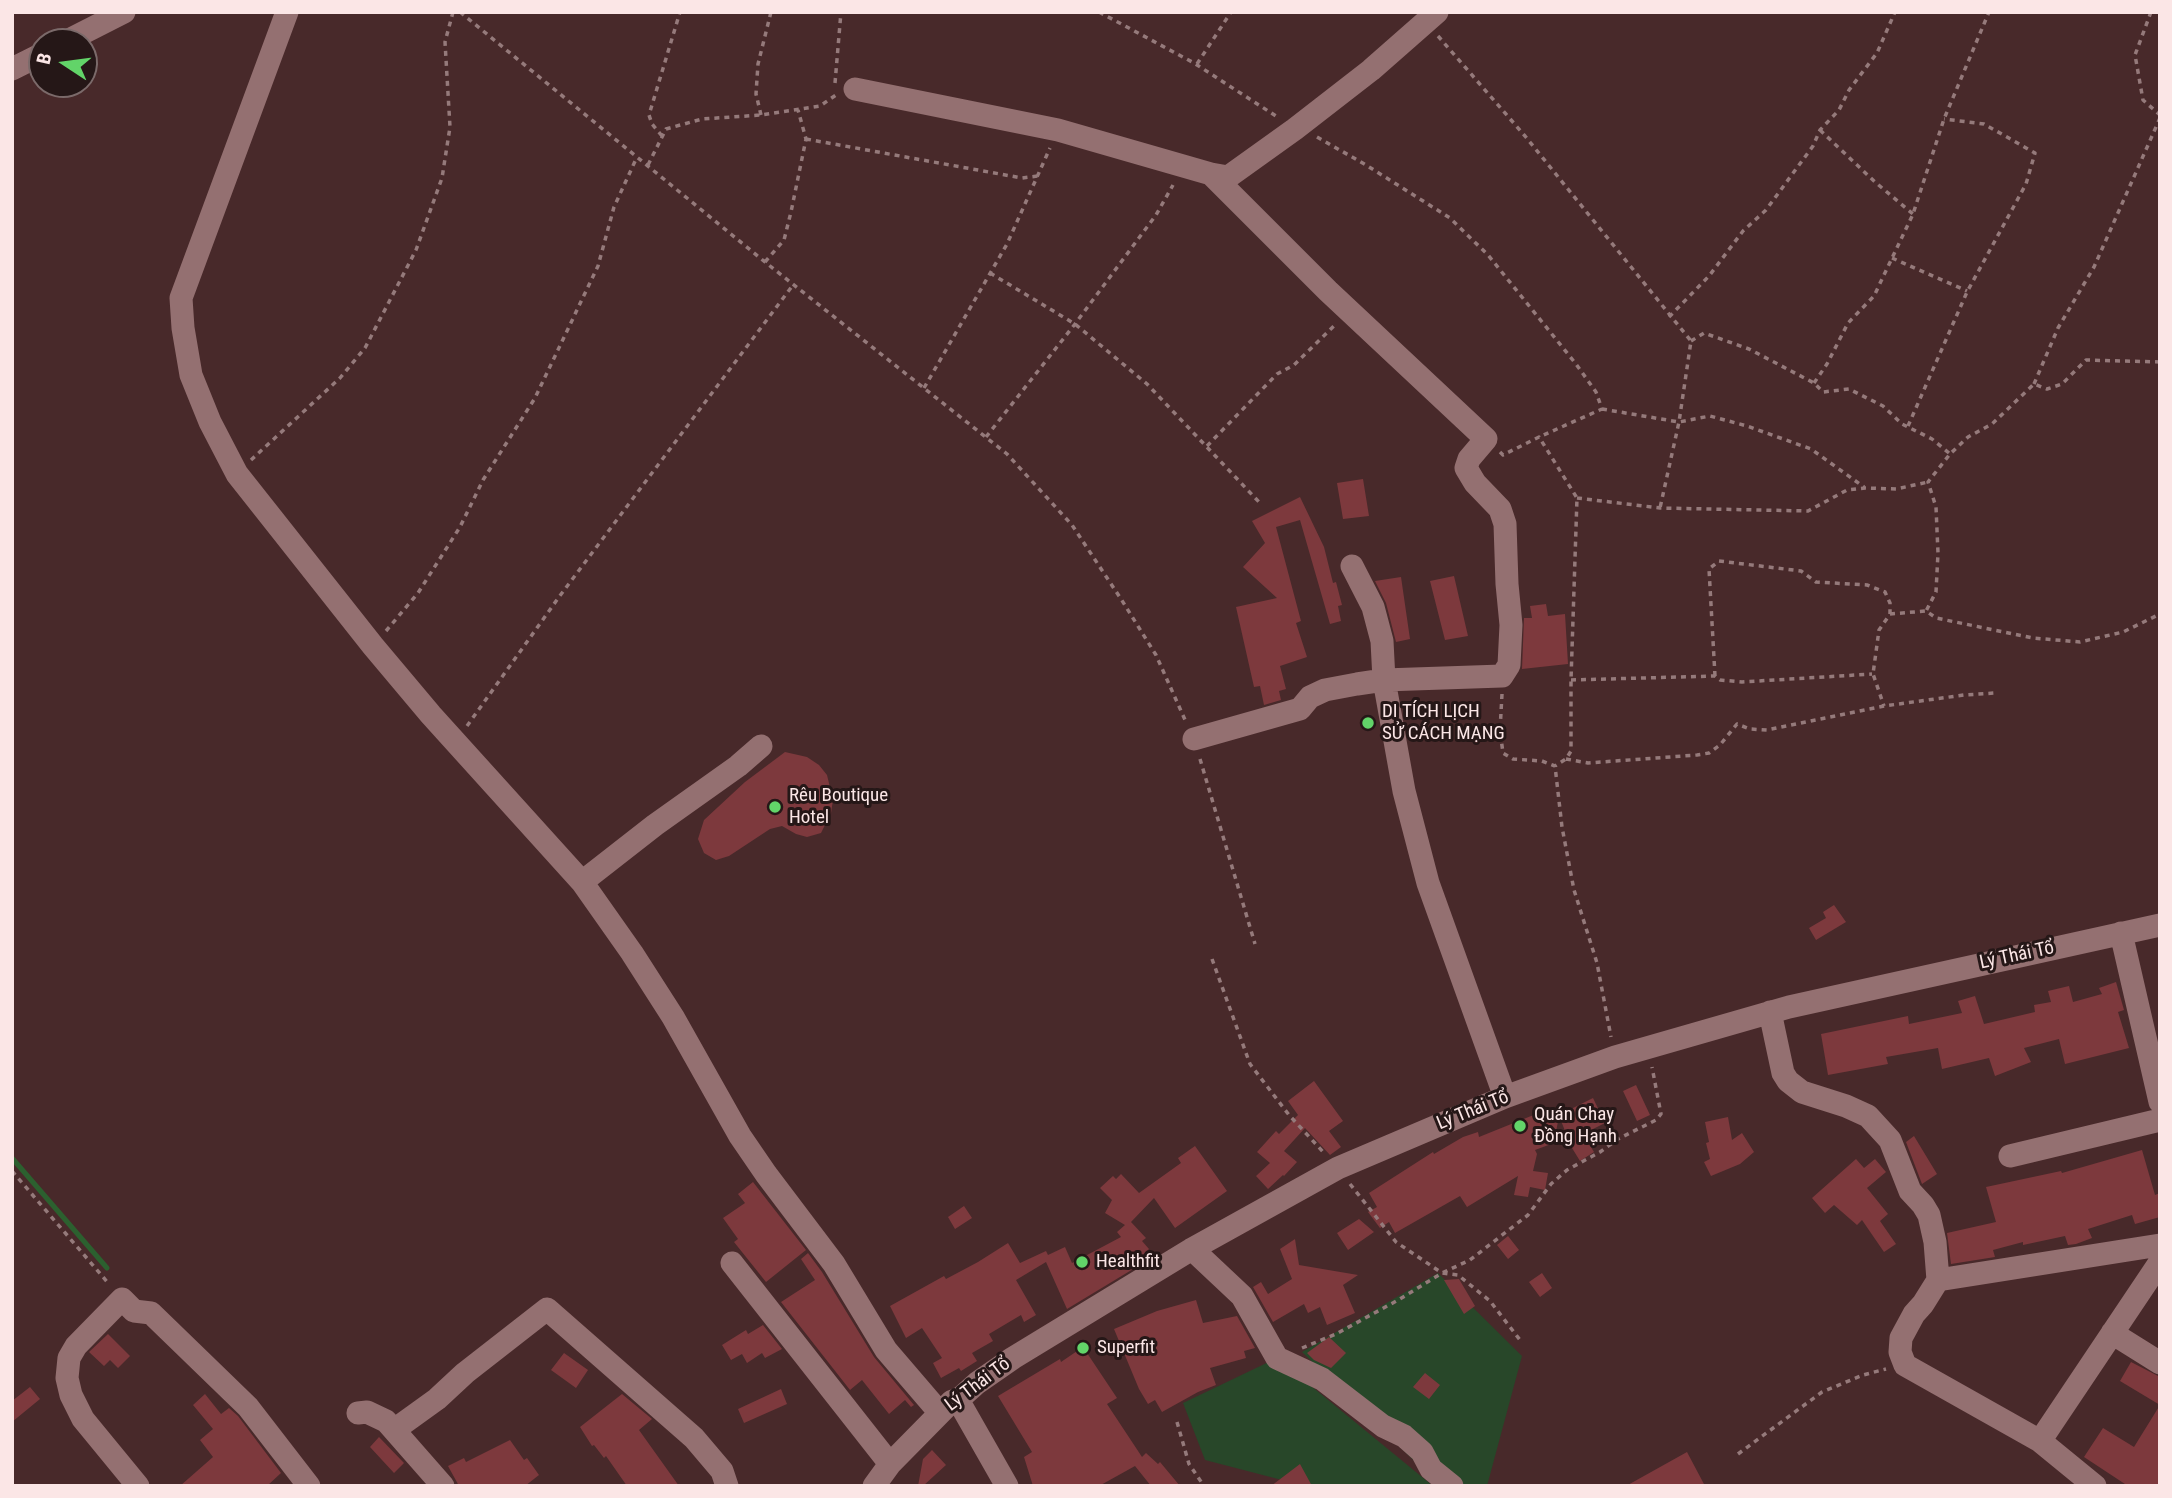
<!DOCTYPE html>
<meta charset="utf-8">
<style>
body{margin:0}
#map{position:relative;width:2172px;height:1498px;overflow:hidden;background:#48292a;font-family:"Roboto Condensed",sans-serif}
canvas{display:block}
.frame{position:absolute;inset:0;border:14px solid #fbe6e6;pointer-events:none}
.north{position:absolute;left:28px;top:28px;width:70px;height:70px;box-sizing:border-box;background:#251717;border:2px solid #7b6a6a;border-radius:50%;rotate:283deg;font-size:19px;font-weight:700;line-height:28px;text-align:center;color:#fbe6e6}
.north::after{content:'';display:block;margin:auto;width:24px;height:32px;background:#62d469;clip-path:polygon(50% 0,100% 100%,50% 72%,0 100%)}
</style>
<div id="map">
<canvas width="2172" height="1498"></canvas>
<div class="frame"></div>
<div class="north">B</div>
</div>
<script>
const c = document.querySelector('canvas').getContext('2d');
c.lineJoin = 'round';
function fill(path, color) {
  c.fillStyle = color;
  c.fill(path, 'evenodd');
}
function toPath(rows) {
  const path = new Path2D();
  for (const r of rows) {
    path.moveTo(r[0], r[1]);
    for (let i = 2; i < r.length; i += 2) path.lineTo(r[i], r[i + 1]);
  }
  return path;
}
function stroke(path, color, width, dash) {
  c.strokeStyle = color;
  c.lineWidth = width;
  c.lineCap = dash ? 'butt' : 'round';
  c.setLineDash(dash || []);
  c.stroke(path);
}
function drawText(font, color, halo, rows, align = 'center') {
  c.font = font + ' "Roboto Condensed",sans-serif';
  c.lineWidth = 6;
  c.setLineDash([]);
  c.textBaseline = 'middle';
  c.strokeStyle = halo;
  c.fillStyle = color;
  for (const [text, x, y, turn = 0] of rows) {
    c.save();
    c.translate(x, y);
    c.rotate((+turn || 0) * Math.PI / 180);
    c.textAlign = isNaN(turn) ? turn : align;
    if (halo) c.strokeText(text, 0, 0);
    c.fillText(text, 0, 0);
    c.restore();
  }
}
const green = toPath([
 [1438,1273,1522,1356,1487,1486,1440,1486,1302,1352],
 [1277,1358,1433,1486,1305,1486,1205,1460,1183,1403]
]);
const stream = toPath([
 [12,1158,107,1268]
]);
const building = toPath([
 [1363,479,1369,516,1343,519,1337,483],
 [1300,497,1324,547,1333,583,1336,582,1342,605,1338,606,1341,621,1330,624,1300,520,1276,527,1301,621,1296,623,1307,657,1280,666,1286,689,1279,691,1281,700,1264,705,1260,686,1254,687,1236,607,1277,598,1243,567,1265,543,1252,521],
 [1454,576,1468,636,1445,640,1430,581],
 [1401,577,1410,639,1396,642,1386,603,1375,581],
 [1546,604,1548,616,1565,614,1568,664,1522,669,1524,618,1532,618,1530,606],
 [785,752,807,757,819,765,827,775,833,800,831,813,821,833,807,837,796,834,782,826,770,829,729,856,716,860,704,853,698,839,704,820,745,782],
 [1834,905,1846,922,1816,940,1809,928,1826,918,1823,912],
 [2116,982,2124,1010,2118,1012,2129,1048,2065,1064,2059,1039,2024,1048,2031,1062,1995,1076,1989,1058,1942,1069,1938,1048,1886,1057,1888,1064,1828,1075,1821,1034,1908,1016,1909,1024,1962,1013,1958,1001,1975,996,1984,1024,2035,1012,2034,1005,2051,1002,2048,991,2069,986,2073,1002,2102,994,2099,988],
 [1314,1081,1343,1121,1329,1131,1341,1147,1330,1155,1305,1128,1284,1151,1297,1162,1284,1176,1283,1175,1268,1189,1256,1176,1270,1163,1257,1152,1276,1131,1279,1134,1298,1115,1288,1101],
 [1636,1085,1650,1115,1637,1121,1623,1091],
 [1593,1098,1605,1123,1583,1134,1594,1152,1580,1161,1572,1148,1559,1116,1554,1143,1535,1150,1537,1154,1533,1171,1548,1173,1545,1190,1530,1187,1528,1197,1514,1195,1518,1176,1467,1207,1460,1196,1395,1233,1389,1222,1380,1228,1368,1212,1377,1207,1369,1193,1433,1152,1434,1154,1463,1137,1478,1132,1479,1137,1541,1112,1542,1116,1560,1109,1559,1115],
 [1728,1117,1732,1140,1742,1133,1754,1152,1740,1164,1711,1176,1704,1162,1710,1159,1706,1143,1709,1142,1705,1122],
 [1914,1136,1937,1174,1922,1184,1906,1142],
 [1195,1146,1227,1191,1175,1228,1154,1198,1131,1222,1146,1238,1142,1241,1149,1249,1143,1255,1148,1260,1067,1309,1046,1262,1016,1280,1036,1315,1024,1322,1021,1315,989,1334,993,1341,972,1353,977,1361,961,1371,959,1368,941,1378,933,1363,942,1358,922,1328,906,1338,890,1306,944,1276,946,1279,978,1262,1008,1243,1020,1263,1046,1251,1048,1255,1065,1247,1072,1263,1121,1237,1117,1232,1125,1225,1105,1213,1112,1200,1100,1188,1113,1176,1116,1179,1121,1174,1139,1193,1181,1163,1178,1158],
 [2142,1150,2155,1195,2160,1193,2160,1217,2135,1224,2132,1215,2088,1229,2092,1238,2076,1244,2068,1245,2065,1236,2023,1245,2023,1242,1993,1250,1995,1257,1951,1264,1947,1233,1996,1222,1986,1187,2061,1171,2062,1173],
 [1856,1159,1864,1168,1875,1159,1886,1172,1867,1188,1888,1214,1880,1221,1896,1244,1884,1252,1862,1220,1857,1225,1834,1205,1825,1213,1812,1198],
 [753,1182,806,1250,766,1282,734,1242,738,1239,723,1218,745,1203,738,1194],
 [964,1206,972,1218,955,1229,948,1217],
 [1359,1219,1374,1232,1348,1250,1337,1233],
 [1508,1236,1519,1250,1508,1259,1497,1245],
 [1295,1239,1299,1265,1358,1275,1343,1285,1355,1313,1327,1325,1320,1307,1308,1313,1304,1304,1273,1322,1253,1287,1261,1282,1268,1294,1292,1279,1280,1249],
 [808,1253,822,1272,874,1357,914,1405,911,1407,905,1400,889,1414,862,1380,850,1390,781,1302,815,1280,801,1259],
 [1542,1273,1552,1288,1540,1297,1529,1282],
 [1459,1279,1475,1306,1464,1314,1444,1280],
 [1196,1300,1203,1323,1237,1316,1255,1348,1244,1351,1246,1358,1210,1368,1216,1385,1198,1392,1162,1412,1155,1400,1148,1404,1139,1389,1114,1329,1157,1311],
 [763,1325,782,1349,765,1358,762,1353,747,1363,742,1354,731,1360,722,1345,746,1330,748,1334],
 [108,1334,130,1356,118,1368,110,1360,104,1366,89,1352],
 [1329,1337,1346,1353,1331,1368,1314,1360,1307,1353],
 [1083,1347,1117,1398,1107,1404,1142,1457,1146,1453,1158,1464,1160,1462,1180,1486,1151,1486,1135,1466,1099,1486,1033,1486,1024,1457,1032,1452,998,1396,1060,1359,1061,1362],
 [564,1353,588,1370,576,1388,551,1370],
 [2131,1362,2160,1377,2160,1486,2128,1486,2084,1457,2103,1428,2134,1447,2160,1405,2120,1381],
 [1425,1373,1440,1385,1429,1399,1413,1387],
 [30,1387,40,1399,12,1422,12,1401],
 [781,1389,787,1404,744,1423,738,1409],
 [205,1394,221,1414,229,1408,238,1416,281,1473,267,1486,180,1486,213,1457,200,1440,213,1429,193,1405],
 [622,1394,652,1419,639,1430,679,1486,627,1486,606,1456,604,1458,594,1445,592,1446,580,1427],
 [379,1437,404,1463,394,1473,370,1447],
 [510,1440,524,1460,527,1458,539,1475,525,1486,459,1486,448,1466,464,1458,466,1462],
 [932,1450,946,1465,923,1486,918,1486,923,1459],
 [1687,1452,1705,1486,1626,1486],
 [1300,1464,1312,1486,1271,1486]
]);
const path = toPath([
 [460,12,765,262,1007,454,1072,525,1121,599,1156,655,1186,722],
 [1099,12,1194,63,1279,118],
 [2151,12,2135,55,2143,100,2160,115],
 [1438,36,1525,136,1691,341,1679,422,1660,508],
 [1197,64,1231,12],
 [835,83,841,12],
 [761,115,756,94,758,64,771,12],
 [1820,130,1875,182,1913,214],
 [662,136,652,124,649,115,680,12],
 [1317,137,1366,165,1450,218,1488,255,1576,364,1596,392,1602,409,1539,437],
 [806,139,1022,178,1038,176],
 [648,165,666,129,702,119,761,115,820,106,836,95],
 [1892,258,1967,291],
 [765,262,784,240,791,212,806,139,798,110],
 [990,273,1075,324,1147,384,1260,503],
 [1669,317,1709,276,1743,231,1766,210,1813,146,1820,130,1839,110,1849,90,1877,53,1895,12],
 [1691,341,1704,333,1749,349,1814,383,1823,392,1849,389,1883,406,1902,424,1932,439,1949,453],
 [2160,362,2086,360,2062,384,2047,389,2034,384,1992,424,1968,437,1950,454,1928,482,1936,507,1938,553,1936,592,1926,611,1936,618,2033,638,2080,642,2123,632,2160,614],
 [1814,383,1827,364,1848,323,1874,296,1913,214,1944,119,1989,12],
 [2034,384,2058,328,2094,267,2160,118],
 [924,388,1007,244,1050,148],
 [1602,409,1679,422,1710,416,1747,426,1811,449,1864,487],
 [1908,426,1967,292,2026,184,2035,153,1984,124,1944,119],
 [986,437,1075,324,1156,215,1173,185],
 [1207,446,1277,374,1294,365,1336,324],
 [1500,452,1503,455,1539,437,1577,498,1571,680,1571,751,1566,759,1555,766],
 [251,460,340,378,365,348,416,250,442,178,450,127,445,42,453,12],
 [1577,498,1660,508,1808,511,1847,490,1865,488,1896,489,1928,482],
 [1890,614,1926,611],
 [386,631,418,593,460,527,483,480,535,398,598,266,614,207,637,157],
 [1715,676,1709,569,1719,561,1801,571,1816,582,1867,585,1885,592,1890,603,1890,614,1879,630,1873,674,1884,706],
 [1571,680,1715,676,1720,680,1742,682,1872,674],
 [1502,694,1500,731,1503,753,1513,759,1542,761,1555,766,1562,827,1574,890,1597,963,1611,1037],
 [467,726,559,597,793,285],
 [1200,759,1255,944],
 [1566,759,1588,763,1697,755,1709,753,1720,745,1737,724,1750,729,1767,730,1884,706,1964,695,1995,693],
 [1212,959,1250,1064,1289,1115,1325,1154],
 [12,1171,109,1284],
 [1350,1184,1396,1242,1442,1273,1458,1275,1490,1301,1520,1340],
 [1302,1348,1336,1334,1400,1299,1442,1273,1470,1260,1528,1215,1551,1184,1567,1170,1600,1152,1618,1139,1656,1120,1661,1114,1652,1067],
 [1177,1422,1189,1464,1204,1486],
 [1738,1454,1822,1392,1863,1375,1886,1369]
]);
const minor = toPath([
 [287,12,181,298,183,328,191,375,210,422,237,474,373,646,431,715,582,882,632,953,673,1017,740,1136,766,1174,834,1264,886,1350,940,1413],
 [65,42,124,12],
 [12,69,42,54],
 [855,89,1058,130,1211,174,1228,177,1295,129,1371,70,1437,12],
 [1352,566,1373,607,1382,641,1384,680,1404,791,1428,883,1505,1097],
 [1194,739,1300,709,1310,697,1325,690,1357,684,1384,680,1502,676,1509,665,1511,625,1507,584,1505,524,1500,509,1475,483,1466,468,1469,459,1486,439,1328,291,1211,174],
 [582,882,655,825,738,766,761,746],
 [2121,933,2160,1102],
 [1770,1012,1783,1073,1788,1081,1802,1092,1846,1106,1868,1116,1890,1140,1910,1191,1923,1205,1929,1215,1935,1242,1938,1280],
 [2010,1156,2160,1120],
 [1192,1249,1242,1296,1277,1358,1322,1379,1383,1426,1404,1436,1422,1452,1431,1469,1452,1486],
 [732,1263,890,1464],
 [2112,1333,2160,1363],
 [958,1400,1007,1486],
 [358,1413,367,1412,386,1421,443,1486],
 [394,1430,437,1399,465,1373,547,1309,694,1438,722,1471,727,1486],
 [2040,1441,2160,1262],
 [138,1486,83,1419,71,1395,67,1378,69,1358,76,1346,122,1299,134,1311,151,1313,248,1407,309,1486],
 [874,1486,890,1464,952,1401,958,1400,977,1383,1013,1358,1192,1249,1338,1168,1505,1097,1615,1057,1789,1007,2160,925],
 [2095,1486,2040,1441,1905,1365,1900,1352,1901,1338,1914,1314,1923,1304,1938,1280,2160,1245]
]);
const markers = [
 [1368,723,7,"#62d469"],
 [775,807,7,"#62d469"],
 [1520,1126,7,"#62d469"],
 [1082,1262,7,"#62d469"],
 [1083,1348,7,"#62d469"]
];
const poiNames = [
 ["DI TÍCH LỊCH",1382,712],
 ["SỬ CÁCH MẠNG",1382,734],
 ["Rêu Boutique",789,796],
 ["Hotel",789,818],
 ["Quán Chay",1534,1115],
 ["Đồng Hạnh",1534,1137],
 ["Healthfit",1096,1262],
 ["Superfit",1097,1348]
];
const streetNames = [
 ["Lý Thái Tổ",2017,956,-12],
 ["Lý Thái Tổ",1473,1111,-22],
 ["Lý Thái Tổ",978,1385,-37]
];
fill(green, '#284729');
stroke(stream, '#2c602f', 5);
fill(building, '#7d393d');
stroke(path, '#957a7b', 3.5, [5, 5]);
stroke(minor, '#947071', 23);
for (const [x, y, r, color] of markers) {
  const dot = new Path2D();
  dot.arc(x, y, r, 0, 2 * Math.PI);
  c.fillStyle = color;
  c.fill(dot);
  stroke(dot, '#251717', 2.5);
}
drawText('19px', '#fbe6e6', '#251717', poiNames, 'left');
drawText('19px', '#fbe6e6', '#251717', streetNames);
</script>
